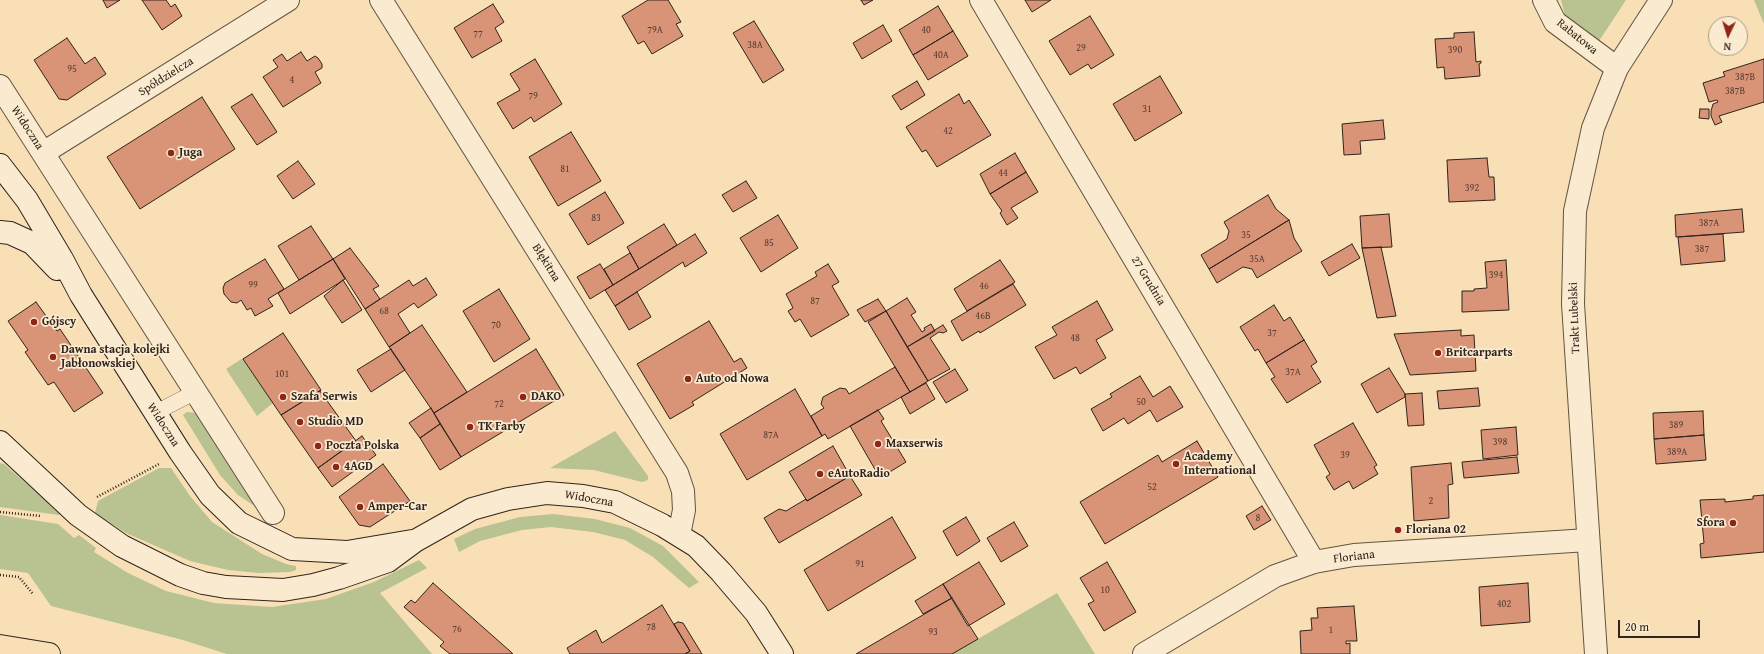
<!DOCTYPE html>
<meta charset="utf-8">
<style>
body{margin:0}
#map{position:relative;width:1764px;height:654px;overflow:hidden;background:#f8dfb5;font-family:"Gentium Book Plus",serif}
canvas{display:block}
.north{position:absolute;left:1708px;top:16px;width:40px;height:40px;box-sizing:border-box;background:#faeacf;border:1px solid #a99b87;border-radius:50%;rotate:184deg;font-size:11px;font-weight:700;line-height:16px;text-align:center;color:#30241c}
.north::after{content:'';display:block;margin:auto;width:14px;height:18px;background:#8f2418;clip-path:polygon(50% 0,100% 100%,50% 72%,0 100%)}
.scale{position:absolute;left:1618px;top:620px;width:82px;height:18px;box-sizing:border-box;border:2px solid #30241c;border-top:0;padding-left:5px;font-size:12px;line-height:14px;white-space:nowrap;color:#30241c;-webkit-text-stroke:3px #faeacf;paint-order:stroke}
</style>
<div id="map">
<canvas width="1764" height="654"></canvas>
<div class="north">N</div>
<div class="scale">20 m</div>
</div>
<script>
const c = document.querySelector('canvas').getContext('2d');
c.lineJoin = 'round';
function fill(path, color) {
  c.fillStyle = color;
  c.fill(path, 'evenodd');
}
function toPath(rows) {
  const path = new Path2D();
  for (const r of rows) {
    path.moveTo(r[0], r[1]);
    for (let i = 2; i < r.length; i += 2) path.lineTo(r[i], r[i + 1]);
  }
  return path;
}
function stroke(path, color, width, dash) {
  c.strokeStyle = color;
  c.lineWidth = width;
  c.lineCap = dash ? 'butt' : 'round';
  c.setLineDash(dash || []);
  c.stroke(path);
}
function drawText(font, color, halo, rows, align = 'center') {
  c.font = font + ' "Gentium Book Plus",serif';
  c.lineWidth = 3.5;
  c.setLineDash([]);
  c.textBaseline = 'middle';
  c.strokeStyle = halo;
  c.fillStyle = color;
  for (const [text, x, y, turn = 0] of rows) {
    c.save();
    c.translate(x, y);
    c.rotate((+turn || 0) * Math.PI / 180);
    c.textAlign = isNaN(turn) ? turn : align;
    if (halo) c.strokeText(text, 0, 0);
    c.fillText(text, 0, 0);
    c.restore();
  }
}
const green = toPath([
 [1561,0,1626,0,1599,41,1566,20],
 [1754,0,1764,0,1764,24],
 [243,358,273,403,257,416,226,369],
 [187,412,196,413,259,509,238,495,220,475,183,415],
 [615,431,648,476,648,480,642,482,594,470,550,468],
 [0,463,4,464,60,513,59,515,0,507],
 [159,468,171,468,190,496,212,522,262,554,286,564,296,566,296,570,290,572,258,573,228,570,190,561,126,533,95,513,98,501],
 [553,514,595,519,630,528,663,546,699,582,689,588,653,557,625,540,593,532,551,527,522,530,480,541,459,552,454,539,475,529,520,517],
 [0,515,58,524,74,538,79,535,96,548,94,552,128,573,166,591,214,603,272,607,326,599,374,582,419,560,427,568,380,593,432,654,227,654,183,640,51,606,28,573,0,569],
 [1057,593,1095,654,952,654]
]);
const building = toPath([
 [103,0,120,0,107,8,103,0],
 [142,0,166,0,171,7,175,4,182,16,162,30,142,0],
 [648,0,668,0,681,22,676,24,683,36,652,54,644,41,638,44,622,16,648,0],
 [861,0,873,0,864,5,861,0],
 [1025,0,1051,0,1032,12,1025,0],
 [493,4,504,22,495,28,502,41,472,58,454,28,493,4],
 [938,6,953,31,913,55,899,30,938,6],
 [1090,16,1114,55,1091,69,1088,64,1070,75,1049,41,1090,16],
 [754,21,784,70,763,83,733,33,754,21],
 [883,25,892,41,862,59,853,43,883,25],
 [953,31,968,56,928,80,913,55,953,31],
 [1474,32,1476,62,1481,61,1481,63,1479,64,1480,76,1445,79,1444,67,1437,68,1435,39,1454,38,1454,33,1474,32],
 [67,38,85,64,95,57,106,74,67,100,59,99,34,60,67,38],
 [301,52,307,61,315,56,318,58,322,64,322,68,315,72,321,83,283,107,263,77,278,67,273,60,282,54,287,61,301,52],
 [535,59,562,104,534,122,531,117,513,129,497,103,520,90,510,74,535,59],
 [1764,59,1764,102,1719,116,1722,122,1715,125,1711,116,1711,111,1713,104,1718,102,1717,100,1709,102,1703,83,1725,76,1723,72,1764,59],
 [1160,76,1182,113,1135,141,1113,104,1160,76],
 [917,81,925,95,901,110,892,96,917,81],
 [252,94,277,132,257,145,231,107,252,94],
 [959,94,964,104,969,100,991,135,937,167,926,150,922,152,906,127,959,94],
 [202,97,235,149,140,209,107,157,202,97],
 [1700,109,1709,109,1709,119,1699,118,1700,109],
 [1383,120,1385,139,1360,141,1361,154,1344,155,1342,124,1383,120],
 [571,132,601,181,558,206,529,157,571,132],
 [1015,153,1026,172,990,194,980,174,1015,153],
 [1487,158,1489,177,1494,177,1495,200,1449,202,1447,160,1487,158],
 [298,161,315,184,293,199,277,176,298,161],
 [1026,172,1038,192,1011,208,1018,218,1007,225,1000,213,1002,211,990,194,1026,172],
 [746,181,757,198,733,212,722,195,746,181],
 [605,192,624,223,588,245,569,214,605,192],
 [1268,195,1276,209,1289,220,1209,269,1201,255,1227,239,1229,231,1224,222,1268,195],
 [1742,209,1744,232,1676,237,1675,215,1742,209],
 [1389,214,1392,247,1362,248,1360,216,1389,214],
 [778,215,798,248,761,272,740,238,778,215],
 [1289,220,1294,238,1302,251,1257,278,1252,269,1243,267,1217,283,1209,269,1289,220],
 [664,224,677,245,639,269,627,247,664,224],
 [311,226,333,259,299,280,278,246,311,226],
 [695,234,707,253,685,267,683,262,615,306,605,290,695,234],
 [1723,234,1725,261,1681,265,1678,237,1723,234],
 [1352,244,1360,258,1329,276,1321,262,1352,244],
 [1381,247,1396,316,1377,318,1362,248,1381,247],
 [350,248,379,286,373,289,380,299,365,309,333,259,350,248],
 [630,253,639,269,613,285,604,269,630,253],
 [265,259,284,289,268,299,273,306,255,316,251,308,247,310,241,300,237,303,231,302,224,294,223,288,225,283,265,259],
 [333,259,345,279,290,314,278,293,333,259],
 [1000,260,1015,282,967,311,954,289,1000,260],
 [1506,260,1509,310,1462,312,1462,291,1474,291,1474,289,1487,288,1485,262,1506,260],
 [600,264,613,285,590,299,577,277,600,264],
 [828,264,839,282,832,286,849,315,811,337,800,319,795,322,788,311,793,308,786,294,817,276,815,272,828,264],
 [426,278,437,295,418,308,414,303,398,314,410,333,389,347,365,309,409,280,413,286,426,278],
 [343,280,362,310,342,323,324,296,343,280],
 [1013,284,1026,305,980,333,979,331,962,341,951,321,1013,284],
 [499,289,530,339,494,362,463,311,499,289],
 [637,292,651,317,629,330,615,306,637,292],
 [907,298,916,312,911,315,922,332,925,330,924,328,931,324,935,331,907,347,886,311,907,298],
 [878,299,886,311,865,322,857,310,878,299],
 [1097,301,1113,330,1096,340,1106,358,1080,374,1076,367,1054,379,1035,347,1057,335,1052,327,1097,301],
 [36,302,57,331,60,329,103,393,74,412,54,382,48,385,25,352,28,350,8,321,36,302],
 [1274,305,1284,321,1290,317,1304,340,1266,363,1258,349,1255,351,1240,327,1274,305],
 [886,311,928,381,910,392,868,322,886,311],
 [709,321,734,362,741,358,747,368,692,402,694,405,670,419,637,364,709,321],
 [422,325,467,392,434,413,389,347,422,325],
 [943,325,947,331,943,333,939,332,930,338,950,369,928,381,907,347,943,325],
 [1461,330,1461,336,1474,335,1476,371,1410,375,1394,334,1461,330],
 [283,333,321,390,281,415,243,359,283,333],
 [1304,340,1317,362,1311,366,1321,382,1287,403,1271,379,1275,377,1266,363,1304,340],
 [391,349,405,370,371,392,357,370,391,349],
 [536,349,564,395,461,457,434,413,536,349],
 [895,367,910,392,828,439,825,434,822,436,811,416,824,408,821,404,823,397,840,388,846,389,849,394,895,367],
 [1389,368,1405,394,1405,397,1377,413,1361,384,1389,368],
 [955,369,968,390,946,403,933,382,955,369],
 [1140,376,1153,397,1170,386,1183,407,1157,422,1150,410,1128,424,1124,418,1103,431,1091,409,1112,397,1110,394,1140,376],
 [926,383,935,399,910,414,901,397,926,383],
 [1478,388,1480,406,1439,409,1437,391,1478,388],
 [795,389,822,436,747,480,720,434,795,389],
 [320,391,356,441,318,468,281,415,320,391],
 [1422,393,1424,425,1408,426,1405,394,1422,393],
 [431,408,440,424,420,438,409,423,431,408],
 [878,410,884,419,881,421,906,462,880,478,850,426,878,410],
 [1703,411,1704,435,1654,439,1653,413,1703,411],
 [1353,423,1377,465,1374,467,1378,474,1353,489,1349,481,1334,490,1326,477,1330,474,1314,445,1353,423],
 [440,424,461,457,440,470,420,438,440,424],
 [1516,427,1518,455,1483,459,1481,430,1516,427],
 [1704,435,1706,460,1656,464,1654,439,1704,435],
 [362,436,376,455,332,487,318,468,362,436],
 [1197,441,1218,477,1105,544,1080,502,1158,455,1162,462,1197,441],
 [833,446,850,476,807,501,789,472,833,446],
 [1517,457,1519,473,1464,478,1462,462,1517,457],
 [1451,463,1453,484,1448,485,1449,518,1414,521,1411,467,1451,463],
 [383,464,410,501,370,527,359,525,339,497,383,464],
 [850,476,862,495,779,543,764,518,779,509,786,511,806,499,807,501,850,476],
 [1764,495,1764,552,1701,558,1700,544,1704,543,1700,500,1725,499,1725,502,1753,499,1753,496,1764,495],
 [1262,506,1271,520,1254,530,1246,516,1262,506],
 [892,517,916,558,828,611,804,570,892,517],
 [966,517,980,541,957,556,943,531,966,517],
 [1014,522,1028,546,1001,562,987,538,1014,522],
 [979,562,1005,604,968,626,943,584,979,562],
 [1107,562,1136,612,1104,631,1088,604,1094,601,1080,578,1107,562],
 [433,583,511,652,513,654,450,654,440,646,444,642,404,607,411,600,415,603,433,583],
 [1528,583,1530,622,1481,626,1479,587,1528,583],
 [943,584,952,598,923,614,915,601,943,584],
 [952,598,978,639,952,654,856,654,952,598],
 [662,605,690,651,685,654,570,654,567,648,596,630,602,643,662,605],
 [1354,606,1357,641,1346,641,1346,644,1350,643,1350,654,1301,654,1300,631,1312,630,1311,618,1318,618,1317,608,1354,606],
 [678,622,683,623,702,654,685,654,690,651,674,624,678,622]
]);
const path = toPath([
 [97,497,159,464],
 [0,512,41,516],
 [0,575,19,577,33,594]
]);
const service = toPath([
 [155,413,197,391]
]);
const minor = toPath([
 [381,0,677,473,683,491,684,510,679,535],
 [981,0,1314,562],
 [1544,0,1555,22,1617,68],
 [0,86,273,513],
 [43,153,288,0]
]);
const tertiary = toPath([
 [1144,654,1275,576,1314,562,1354,555,1588,540],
 [1596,654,1573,304,1575,211,1593,128,1617,68,1661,0]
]);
const secondary = toPath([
 [0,165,27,200,62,259,81,295,180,452,210,495,239,523,292,549,347,552,412,541],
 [0,232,10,233,32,243,57,269],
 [0,442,78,515,122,546,180,575,203,583,226,587,283,590,313,585,339,578,388,561,415,541,472,509,508,499,547,493,583,496,615,502,662,525,696,546,721,572,756,613,782,654]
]);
const primary = toPath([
 [0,646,49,654]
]);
const markers = [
 [171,153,4,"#8f2418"],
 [34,322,4,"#8f2418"],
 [1438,353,4,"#8f2418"],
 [53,357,4,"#8f2418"],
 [688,379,4,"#8f2418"],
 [283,397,4,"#8f2418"],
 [523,397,4,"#8f2418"],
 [300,422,4,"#8f2418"],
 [470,427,4,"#8f2418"],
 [878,444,4,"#8f2418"],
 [318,446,4,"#8f2418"],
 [1176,464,4,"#8f2418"],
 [336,467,4,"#8f2418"],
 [820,474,4,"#8f2418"],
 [360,507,4,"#8f2418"],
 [1733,523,4,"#8f2418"],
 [1398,530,4,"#8f2418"]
];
const numberNames = [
 ["79A",655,30],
 ["40",926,30],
 ["77",478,34],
 ["38A",755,45],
 ["29",1081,48],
 ["390",1455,50],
 ["40A",941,55],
 ["95",72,69],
 ["387B",1745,77],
 ["4",292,80],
 ["387B",1735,91],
 ["79",533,96],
 ["31",1147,109],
 ["42",948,131],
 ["81",565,169],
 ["44",1003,173],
 ["392",1472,188],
 ["83",596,218],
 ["387A",1709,223],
 ["35",1246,235],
 ["85",769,243],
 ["387",1702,249],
 ["35A",1257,259],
 ["394",1496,275],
 ["99",253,285],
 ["46",984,286],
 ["87",815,301],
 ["68",384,311],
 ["46B",983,316],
 ["70",496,325],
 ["37",1272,333],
 ["48",1075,338],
 ["37A",1293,372],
 ["101",282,374],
 ["50",1141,402],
 ["72",499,404],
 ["389",1676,425],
 ["87A",771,435],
 ["398",1500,442],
 ["389A",1677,452],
 ["39",1345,455],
 ["52",1152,487],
 ["2",1431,501],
 ["8",1258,518],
 ["91",860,564],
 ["10",1105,590],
 ["402",1504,604],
 ["78",651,627],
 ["76",457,629],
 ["1",1331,630],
 ["93",933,632]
];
const streetNames = [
 ["Rabatowa",1577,37,39],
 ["Spółdzielcza",166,77,-32],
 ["Widoczna",27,128,57],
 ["Błękitna",546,263,58],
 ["27 Grudnia",1148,281,59],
 ["Trakt Lubelski",1575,318,-92],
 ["Widoczna",163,425,57],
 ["Widoczna",589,499,10],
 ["Floriana",1354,557,-7]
];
const poiNames = [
 ["Juga",179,153],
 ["Gójscy",42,322],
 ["Dawna stacja kolejki",61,350],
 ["Jabłonowskiej",61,364],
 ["Britcarparts",1446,353],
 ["Auto od Nowa",696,379],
 ["Szafa Serwis",291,397],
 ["DAKO",531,397],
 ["Studio MD",308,422],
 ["TK Farby",478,427],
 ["Maxserwis",886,444],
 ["Poczta Polska",326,446],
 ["Academy",1184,457],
 ["International",1184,471],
 ["4AGD",344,467],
 ["eAutoRadio",828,474],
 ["Amper-Car",368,507],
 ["Sfora",1725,523,"right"],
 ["Floriana 02",1406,530]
];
fill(green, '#b8c391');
fill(building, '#d99377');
stroke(building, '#30241c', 1);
stroke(service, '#625342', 16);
stroke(minor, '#625342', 24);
stroke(tertiary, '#625342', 24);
stroke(secondary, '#30241c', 24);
stroke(primary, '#30241c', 24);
stroke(path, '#30241c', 2.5, [1, 2]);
stroke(service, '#faeacf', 15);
stroke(minor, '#faeacf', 22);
stroke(tertiary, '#faeacf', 22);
stroke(secondary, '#faeacf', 22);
stroke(primary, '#f8dfb5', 22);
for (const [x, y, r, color] of markers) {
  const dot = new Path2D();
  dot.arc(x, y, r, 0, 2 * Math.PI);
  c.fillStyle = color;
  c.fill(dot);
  stroke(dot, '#faeacf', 1.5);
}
drawText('10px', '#5a4033', null, numberNames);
drawText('12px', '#30241c', '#faeacf', streetNames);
drawText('bold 12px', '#30241c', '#faeacf', poiNames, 'left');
</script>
